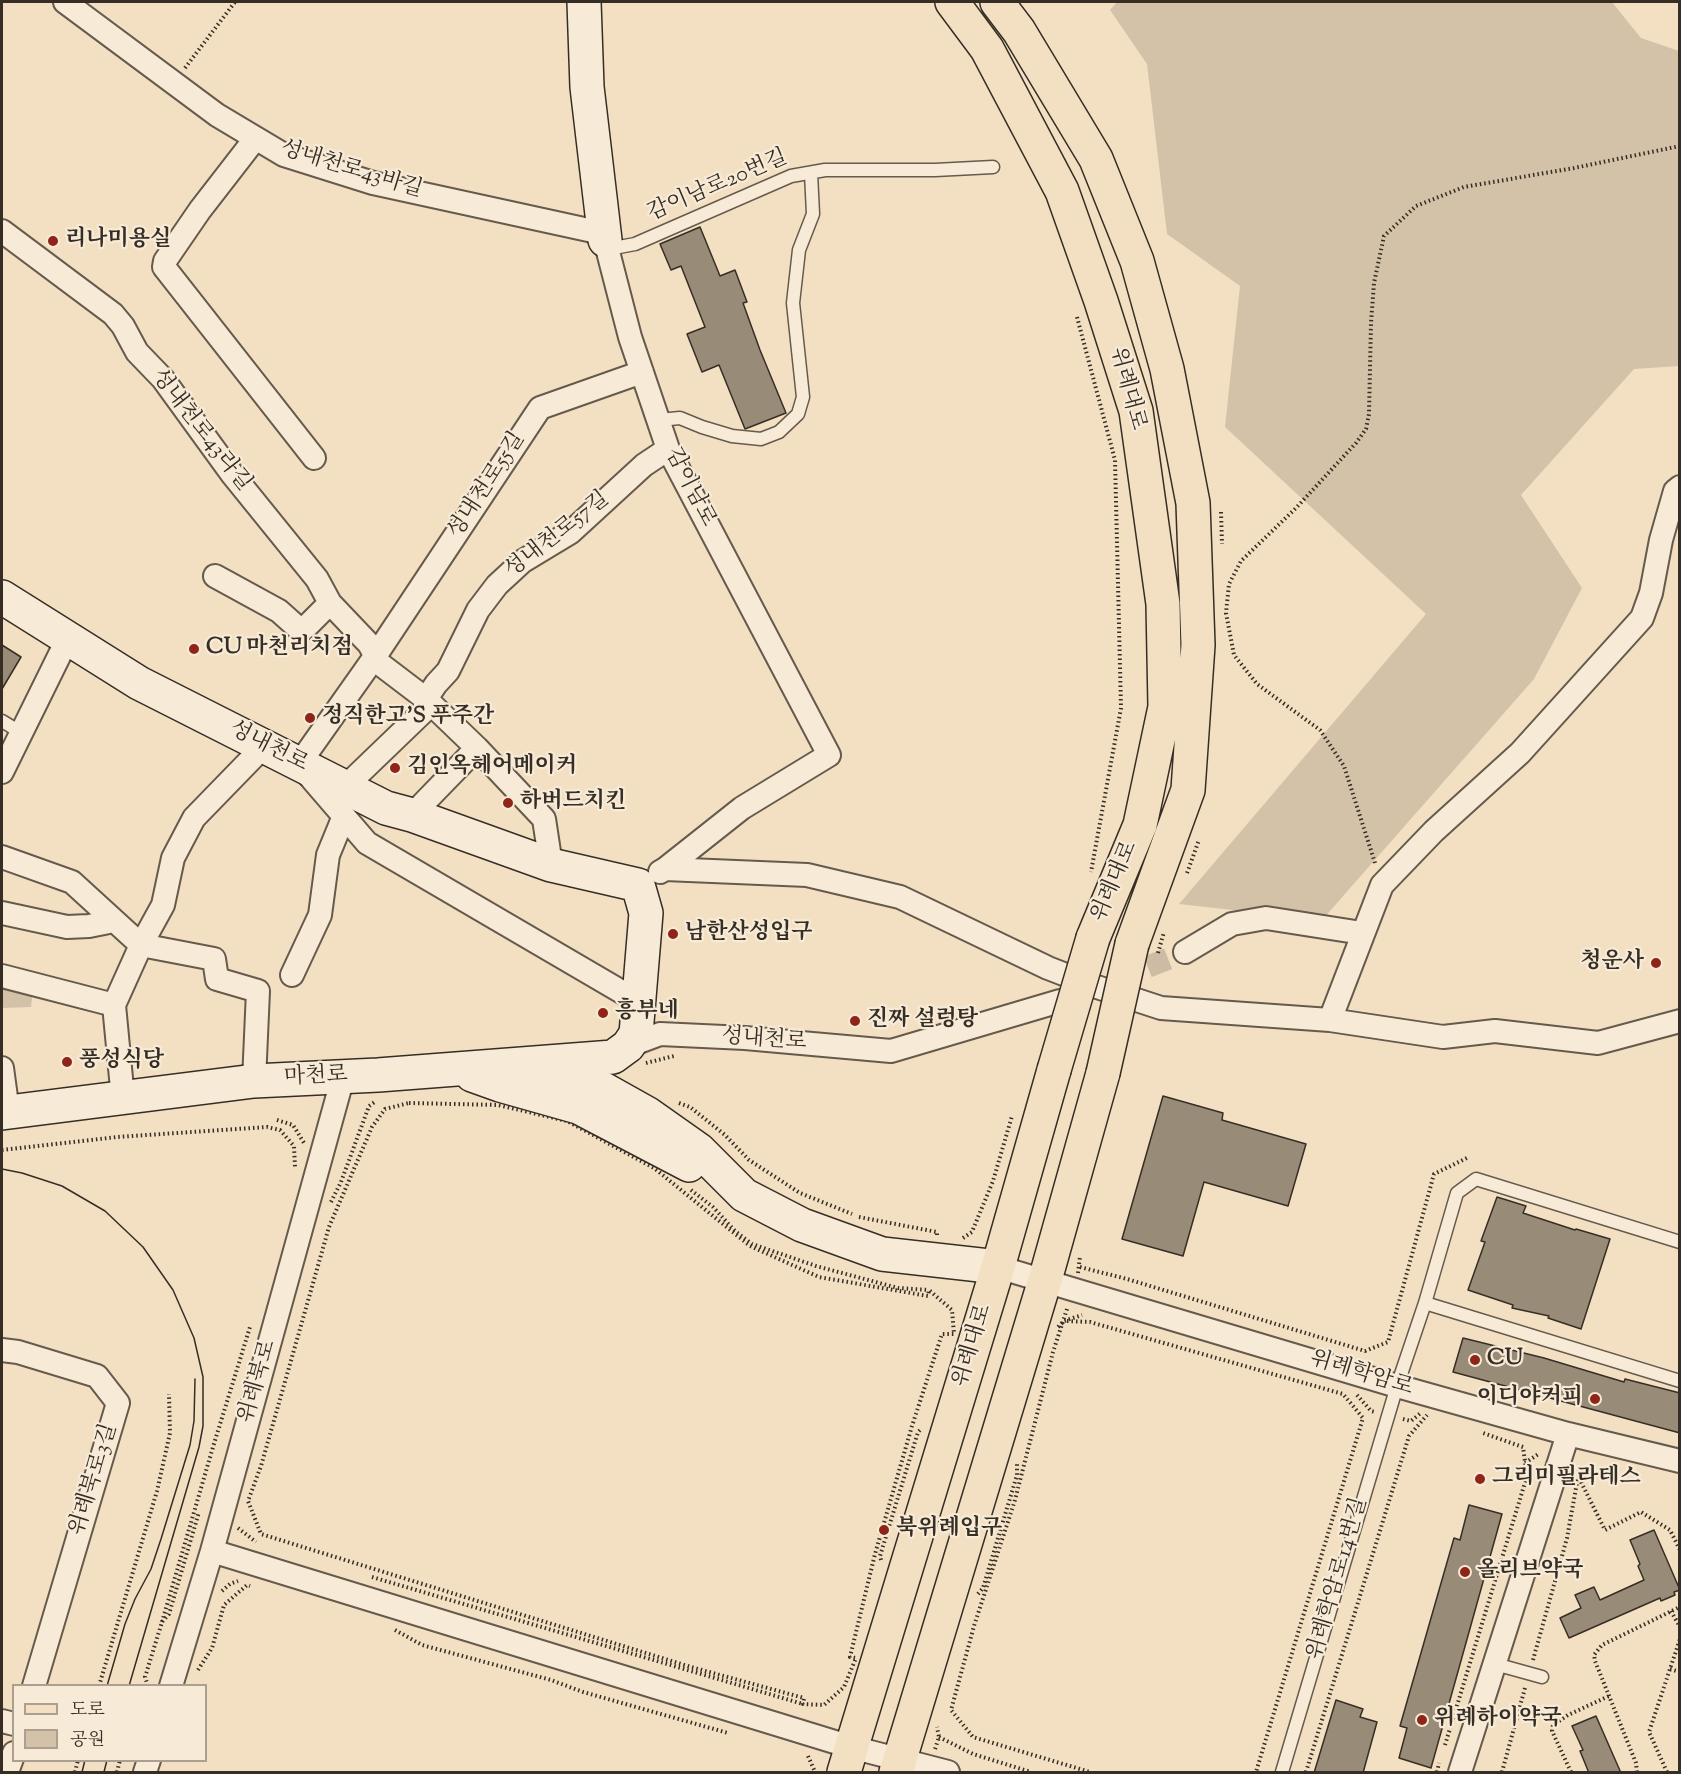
<!DOCTYPE html>
<meta charset="utf-8">
<style>
body{margin:0}
#map{position:relative;width:1681px;height:1774px;overflow:hidden;background:#f3e0c3;font-family:"Sorts Mill Goudy","Noto Serif KR",serif}
canvas{display:block}
.frame{position:absolute;inset:0;border:3px solid #362e25;pointer-events:none}
.legend{position:absolute;left:12px;top:1684px;width:195px;height:78px;box-sizing:border-box;background:#f7ebd8;border:2px solid #aa9f90;margin:0;padding:8px 10px;list-style:none;font-size:18px;color:#362e25}
.legend li{display:flex;align-items:center;gap:12px;height:30px}
.legend b{width:30px;border:2px solid #aa9f90}
</style>
<div id="map">
<canvas width="1681" height="1774"></canvas>
<div class="frame"></div>
<ul class="legend">
<li><b style="height:8px;background:#f3e0c3"></b>도로</li>
<li><b style="height:16px;background:#d3c2a8"></b>공원</li>
</ul>
</div>
<script>
const c = document.querySelector('canvas').getContext('2d');
c.lineJoin = 'round';
function fill(path, color) {
  c.fillStyle = color;
  c.fill(path, 'evenodd');
}
function toPath(rows) {
  const path = new Path2D();
  for (const r of rows) {
    path.moveTo(r[0], r[1]);
    for (let i = 2; i < r.length; i += 2) path.lineTo(r[i], r[i + 1]);
  }
  return path;
}
function stroke(path, color, width, dash) {
  c.strokeStyle = color;
  c.lineWidth = width;
  c.lineCap = dash ? 'butt' : 'round';
  c.setLineDash(dash || []);
  c.stroke(path);
}
function drawText(font, color, halo, rows, align = 'center') {
  c.font = font + ' "Sorts Mill Goudy","Noto Serif KR",serif';
  c.lineWidth = 4.5;
  c.setLineDash([]);
  c.textBaseline = 'middle';
  c.strokeStyle = halo;
  c.fillStyle = color;
  for (const [text, x, y, turn = 0] of rows) {
    c.save();
    c.translate(x, y);
    c.rotate((+turn || 0) * Math.PI / 180);
    c.textAlign = isNaN(turn) ? turn : align;
    if (halo) c.strokeText(text, 0, 0);
    c.fillText(text, 0, 0);
    c.restore();
  }
}
const green = toPath([
 [1117,2,1612,2,1641,38,1679,51,1679,366,1634,369,1521,495,1582,588,1534,679,1322,920,1179,904,1426,614,1225,427,1240,286,1167,234,1147,64,1110,10],
 [2,984,33,989,31,1007,2,1008]
]);
const building = toPath([
 [700,227,720,276,735,270,747,302,743,303,760,350,786,413,745,429,719,365,702,372,687,334,705,327,681,266,671,270,660,244,700,227],
 [2,645,21,657,2,689,2,645],
 [1163,1096,1223,1113,1222,1120,1306,1144,1288,1206,1204,1182,1183,1256,1122,1239,1163,1096],
 [1497,1197,1526,1206,1523,1213,1575,1230,1576,1229,1610,1239,1581,1329,1548,1318,1549,1316,1512,1308,1513,1305,1468,1290,1485,1242,1481,1241,1497,1197],
 [1463,1338,1544,1358,1624,1382,1625,1379,1680,1393,1680,1433,1453,1372,1463,1338],
 [1469,1505,1502,1514,1431,1768,1399,1758,1407,1728,1400,1726,1454,1538,1460,1540,1469,1505],
 [1654,1530,1680,1590,1674,1592,1675,1595,1661,1601,1660,1598,1569,1638,1560,1618,1581,1608,1575,1595,1594,1587,1600,1600,1644,1580,1638,1566,1640,1564,1630,1540,1654,1530],
 [1336,1700,1363,1709,1360,1717,1377,1722,1363,1773,1314,1773,1336,1700],
 [1596,1716,1621,1773,1589,1773,1580,1751,1583,1750,1572,1726,1596,1716]
]);
const streetTunnel = toPath([
 [1117,979,1185,952]
]);
const path = toPath([
 [185,68,235,2],
 [1077,317,1115,460,1121,708,1091,872],
 [1221,512,1222,544],
 [1375,863,1344,766,1320,730,1257,684,1234,655,1226,613,1229,584,1241,561,1296,508,1356,443,1366,429,1369,414,1371,323,1374,283,1384,236,1416,206,1464,187,1574,168,1680,146],
 [1187,873,1199,840],
 [646,1063,674,1056],
 [409,1103,498,1105,567,1121,654,1168,750,1246,819,1277,928,1296,929,1290,952,1310,954,1334,942,1334,912,1426,875,1554,850,1657,856,1658,844,1687,824,1705,803,1704,804,1698,691,1667,261,1534,248,1501,261,1466,329,1227,372,1127,385,1109,409,1103],
 [679,1103,690,1107,725,1135,749,1160,800,1193,852,1214],
 [277,1120,293,1125,304,1143],
 [2,1150,117,1137,267,1127,280,1130,294,1146,295,1167],
 [691,1190,713,1207,735,1231,752,1244,816,1266,898,1288,929,1290],
 [331,1202,341,1182,369,1106,376,1101],
 [859,1217,937,1232,937,1236],
 [963,1238,972,1232,974,1227,993,1181,1012,1116],
 [1080,1267,1127,1279,1365,1351,1388,1342,1434,1174,1469,1157],
 [1078,1273,1080,1256],
 [1067,1309,1053,1352,1015,1500,974,1626,951,1710,973,1737,1090,1772],
 [1067,1321,1090,1322,1343,1394,1363,1418,1256,1772],
 [1058,1327,1064,1321,1082,1315],
 [1357,1395,1371,1411,1375,1412],
 [1403,1419,1411,1421,1422,1412],
 [1525,1463,1540,1453],
 [1579,1478,1605,1530,1641,1512,1670,1530,1680,1550],
 [238,1528,256,1542],
 [881,1560,880,1556,918,1432,922,1428],
 [372,1577,803,1704],
 [222,1591,230,1584,238,1581],
 [978,1594,983,1588,1017,1475,1017,1464],
 [1671,1611,1680,1627],
 [162,1622,213,1447,250,1327],
 [395,1630,422,1645,551,1680,583,1692,728,1733],
 [1533,1660,1567,1538,1578,1477,1584,1471,1577,1468],
 [1670,1669,1680,1672],
 [198,1670,212,1648,224,1605,247,1585,250,1586],
 [99,1686,157,1491,170,1433,169,1394],
 [148,1686,145,1677,162,1622,169,1614,199,1512],
 [939,1737,973,1754,1031,1772],
 [1445,1745,1527,1476,1523,1447,1483,1433],
 [935,1749,939,1737,937,1727],
 [808,1756,815,1772],
 [75,1772,78,1760],
 [117,1772,120,1760],
 [1306,1772,1409,1436,1427,1415],
 [1437,1772,1439,1763],
 [1502,1772,1525,1688],
 [1571,1772,1552,1731,1553,1725,1568,1715,1609,1696],
 [1637,1772,1636,1763,1595,1661,1594,1655,1602,1645,1680,1607],
 [1667,1772,1649,1732,1680,1639]
]);
const lane = toPath([
 [606,240,619,247,635,244,791,176,825,170,935,170,993,167],
 [659,420,680,418,702,427,732,436,761,439,779,432,798,414,803,397,793,303,799,250,813,214,811,173],
 [2,721,20,732],
 [1425,1303,1680,1381],
 [1495,1664,1542,1677],
 [1282,1772,1397,1386,1425,1303,1457,1193,1476,1179,1680,1242]
]);
const street = toPath([
 [65,2,217,115,284,155,373,183,593,231,605,240,630,337,668,449,829,755,742,808,665,869],
 [255,139,200,210,165,261,164,267,314,458],
 [2,231,113,314,123,326,137,352,163,379,232,474,317,579,330,603,369,644,380,664,426,699,477,748,544,819,551,865],
 [215,576,279,611,298,628,303,629,307,626,330,603],
 [2,772,68,638],
 [345,787,424,711,426,699,436,684,448,671,478,610,497,585,523,561,571,532,644,465,668,449],
 [412,815,477,748],
 [2,857,72,882,141,945,114,1005,123,1099],
 [660,872,665,869,807,875,900,897,1048,968,1097,987,1161,1008,1330,1020,1443,1037,1495,1031,1598,1043,1680,1021],
 [2,913,67,927,89,926,114,921],
 [1185,952,1232,924,1266,918,1362,933],
 [292,975,320,915,328,855,344,816],
 [2,976,114,1005],
 [639,1002,367,843,299,764,376,655,540,408,642,372],
 [1330,1020,1382,885,1434,831,1520,753,1642,618,1651,593,1661,540,1675,491,1680,487],
 [628,1046,660,1034,745,1038,891,1051,1060,1001],
 [2,1068,8,1112],
 [254,1081,258,991,217,979,214,959,141,945,163,905,173,858,194,818,264,746],
 [998,1267,1397,1386,1568,1434,1680,1461],
 [2,1350,18,1352,97,1376,118,1403,34,1686],
 [212,1551,851,1747,948,1772],
 [171,1686,212,1551,343,1077],
 [2,1721,14,1724],
 [7,1772,14,1753],
 [145,1772,149,1760],
 [1460,1772,1568,1434]
]);
const secondary = toPath([
 [584,2,587,87,605,240],
 [2,597,139,683,386,808,412,815,551,865,638,885,646,913,636,1034,628,1046,613,1057,378,1075,254,1081,2,1113],
 [551,1070,573,1072,648,1114,699,1150,744,1195,802,1225,882,1254,998,1267],
 [472,1075,500,1085,578,1107,689,1165]
]);
const primary = toPath([
 [952,2,987,49,1062,191,1101,301,1136,411,1163,604,1165,707,1140,825,1093,938],
 [997,2,1019,31,1096,159,1137,261,1167,369,1193,503,1198,645,1188,790,1132,944],
 [844,1772,998,1267,1054,1070],
 [896,1772,1045,1280,1103,1073]
]);
const tram = toPath([
 [2,1169,22,1173,62,1186,105,1211,143,1247,173,1290,194,1338,203,1377,203,1426,199,1447,129,1686],
 [107,1686,125,1624,135,1599,151,1569,161,1539,190,1445,194,1421,195,1379],
 [82,1772,85,1760],
 [104,1772,107,1760]
]);
const pathBridge = toPath([
 [1158,953,1164,932]
]);
const primaryBridge = toPath([
 [1054,1070,1093,938],
 [1103,1073,1132,944]
]);
const markers = [
 [53,241,6,"#8f2418"],
 [194,649,6,"#8f2418"],
 [310,718,6,"#8f2418"],
 [395,768,6,"#8f2418"],
 [508,803,6,"#8f2418"],
 [673,934,6,"#8f2418"],
 [1656,963,6,"#8f2418"],
 [603,1013,6,"#8f2418"],
 [855,1021,6,"#8f2418"],
 [67,1062,6,"#8f2418"],
 [1475,1360,6,"#8f2418"],
 [1595,1399,6,"#8f2418"],
 [1480,1479,6,"#8f2418"],
 [884,1530,6,"#8f2418"],
 [1465,1572,6,"#8f2418"],
 [1422,1720,6,"#8f2418"]
];
const streetNames = [
 ["성내천로43바길",351,171,17],
 ["감이남로20번길",718,187,-23],
 ["위례대로",1126,389,75],
 ["성내천로43라길",200,431,52],
 ["성내천로55길",488,486,-57],
 ["감이남로",689,488,63],
 ["성내천로57길",558,536,-38],
 ["성내천로",268,748,27],
 ["위례대로",1116,882,-67],
 ["성내천로",764,1041,4],
 ["마천로",316,1078,-3],
 ["위례대로",974,1346,-73],
 ["위례학암로",1361,1375,17],
 ["위례북로",259,1382,-74],
 ["위례북로3길",95,1480,-73],
 ["위례학암로14번길",1339,1579,-74]
];
const poiNames = [
 ["리나미용실",65,241],
 ["CU 마천리치점",206,649],
 ["정직한고'S 푸주간",322,718],
 ["김인옥헤어메이커",407,768],
 ["하버드치킨",520,803],
 ["남한산성입구",685,934],
 ["청운사",1644,963,"right"],
 ["흥부네",615,1013],
 ["진짜 설렁탕",867,1021],
 ["풍성식당",79,1062],
 ["CU",1487,1360],
 ["이디야커피",1583,1399,"right"],
 ["그리미필라테스",1492,1479],
 ["북위례입구",896,1530],
 ["올리브약국",1477,1572],
 ["위례하이약국",1434,1720]
];
fill(green, '#d3c2a8');
fill(building, '#988b77');
stroke(building, '#362e25', 1.5);
stroke(streetTunnel, '#cdbca3', 22, [22, 11]);
stroke(lane, '#655a4c', 15);
stroke(street, '#655a4c', 26);
stroke(secondary, '#362e25', 36);
stroke(primary, '#362e25', 36);
stroke(path, '#362e25', 4, [1.5, 3]);
stroke(lane, '#f7ebd8', 12);
stroke(street, '#f7ebd8', 22);
stroke(secondary, '#f7ebd8', 33);
stroke(primary, '#f3e0c3', 33);
stroke(tram, '#362e25', 1.5);
stroke(primaryBridge, '#362e25', 36, []);
stroke(pathBridge, '#362e25', 4, [1.5, 3]);
stroke(primaryBridge, '#f3e0c3', 33);
for (const [x, y, r, color] of markers) {
  const dot = new Path2D();
  dot.arc(x, y, r, 0, 2 * Math.PI);
  c.fillStyle = color;
  c.fill(dot);
  stroke(dot, '#f7ebd8', 2);
}
drawText('22px', '#362e25', '#f7ebd8', streetNames);
drawText('bold 22px', '#362e25', '#f7ebd8', poiNames, 'left');
</script>
